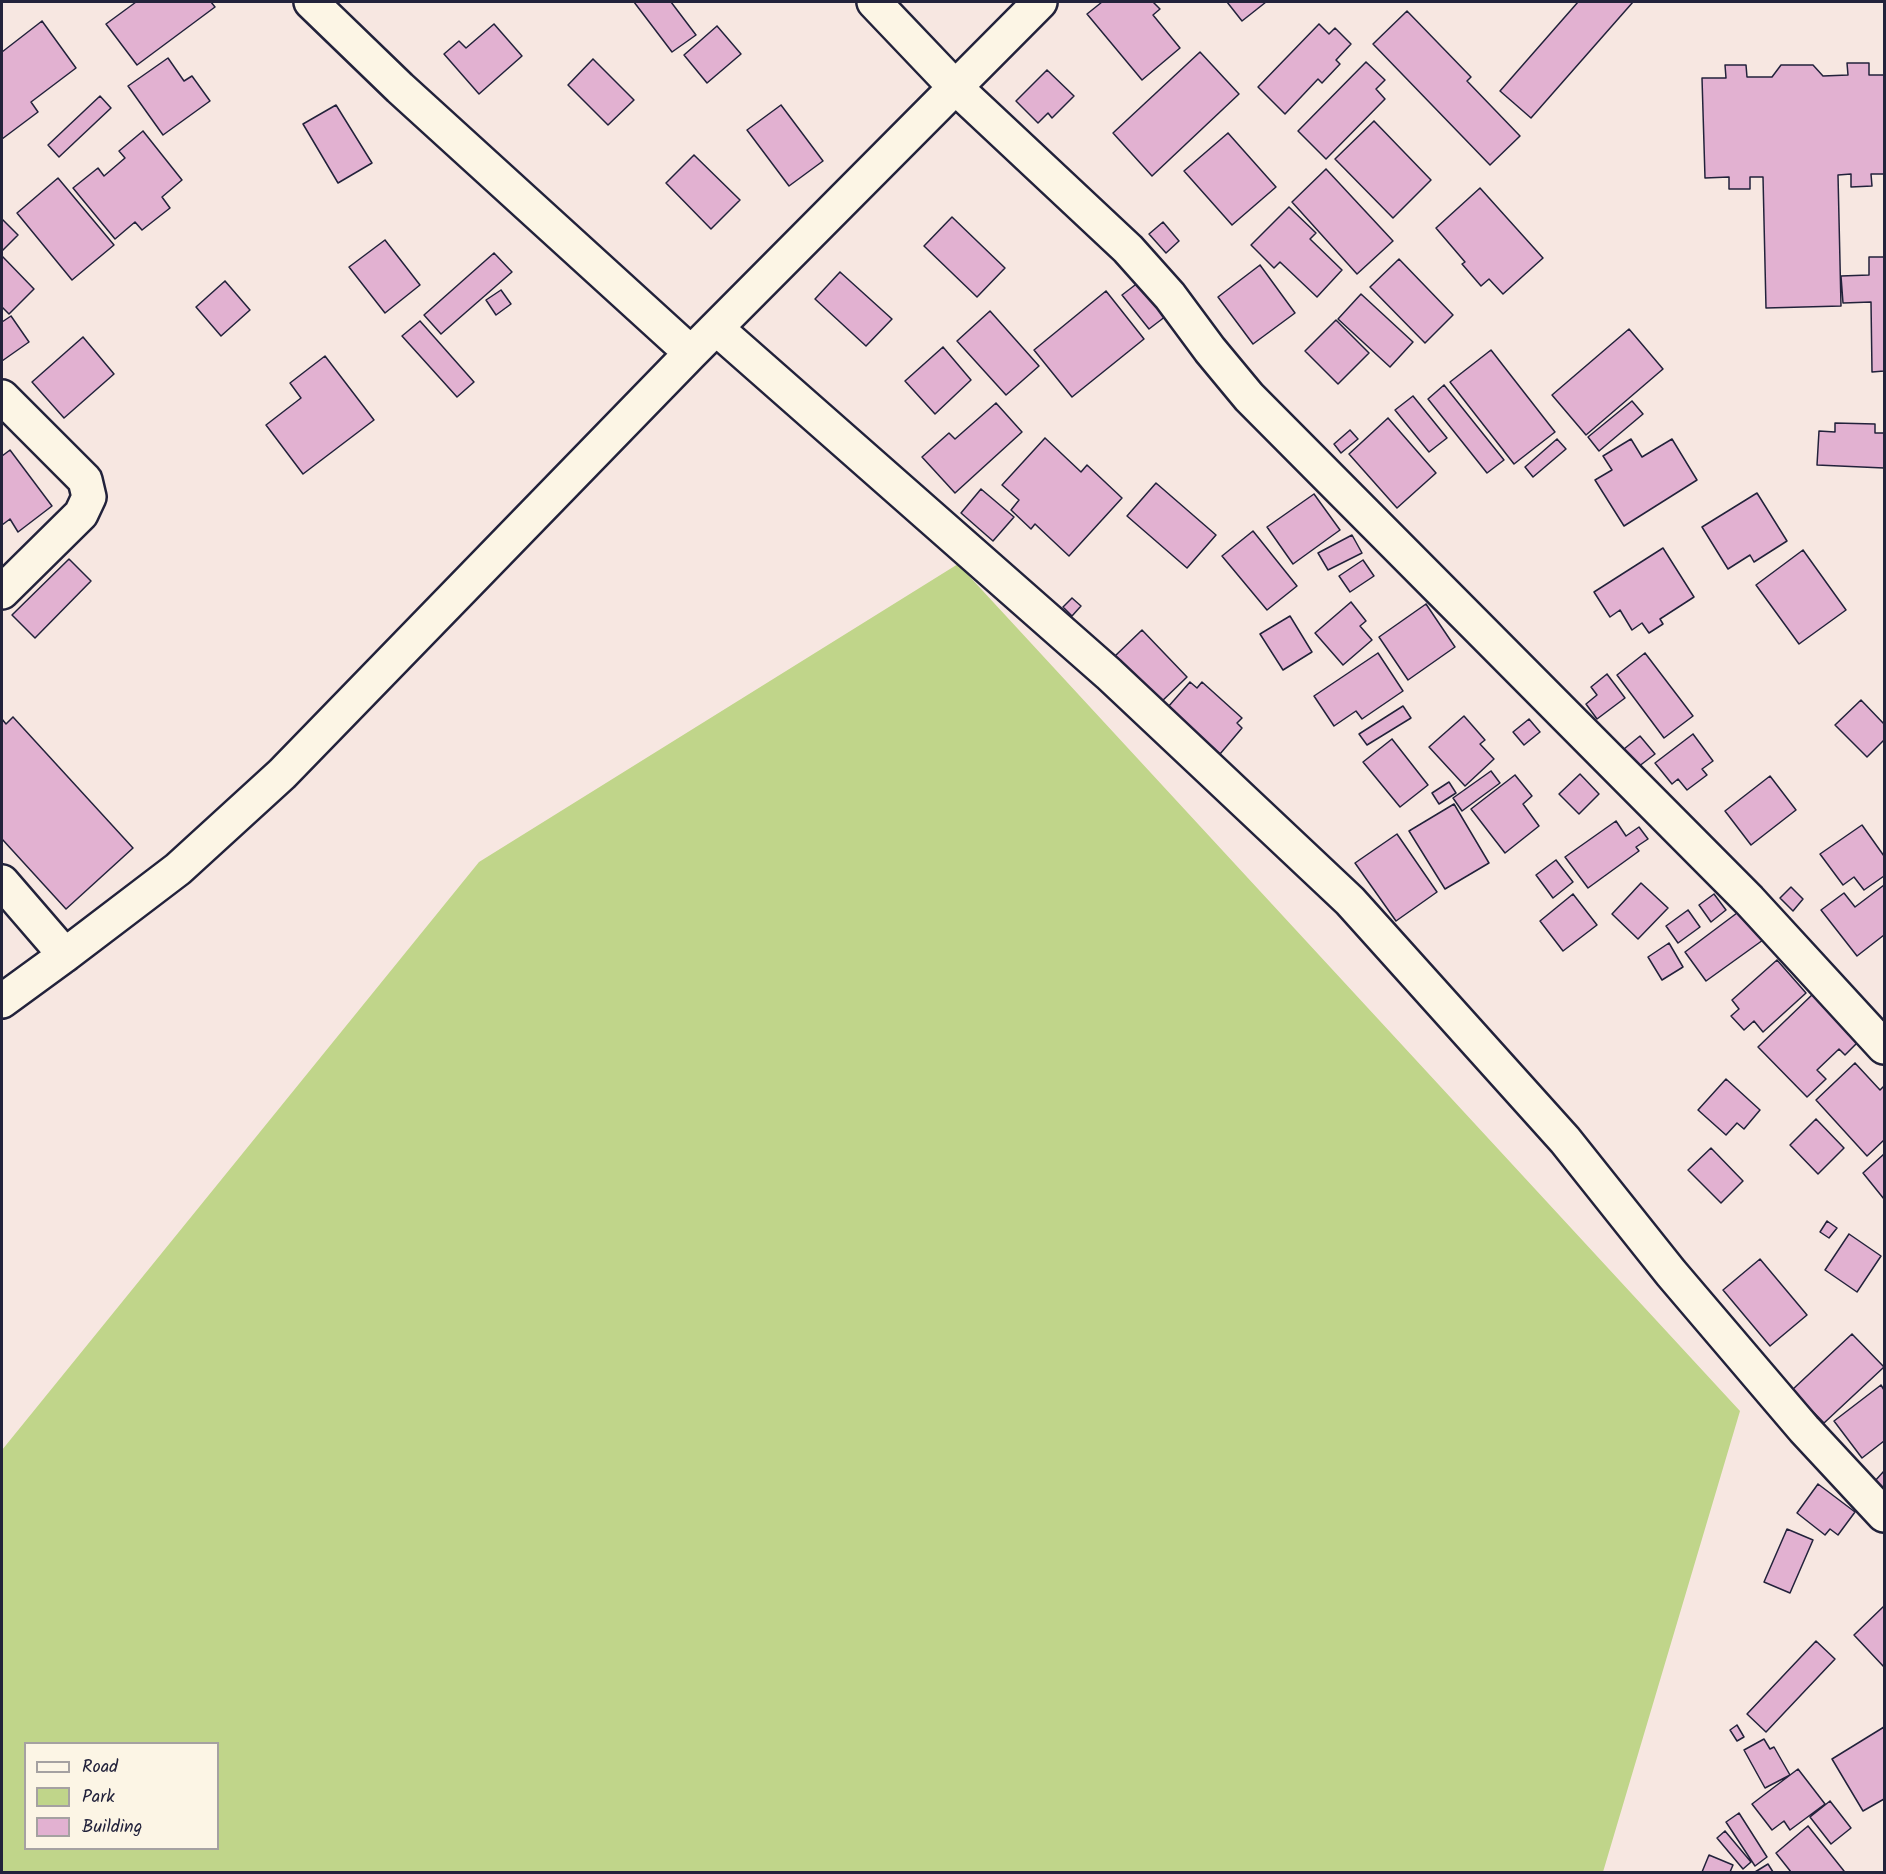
<!DOCTYPE html>
<style>
body{margin:0}
#map{position:relative;width:1886px;height:1874px;overflow:hidden;background:#f7e7e1;font-family:Kalam,sans-serif}
canvas{display:block}
.frame{position:absolute;inset:0;border:3px solid #22223b;pointer-events:none}
.legend{position:absolute;left:24px;top:1742px;width:195px;height:108px;box-sizing:border-box;background:#fcf5e5;border:2px solid #a5a1a1;margin:0;padding:8px 10px;list-style:none;font-size:18px;color:#22223b}
.legend li{display:flex;align-items:center;gap:12px;height:30px}
.legend b{width:30px;border:2px solid #a5a1a1}
</style>
<div id="map">
<canvas width="1886" height="1874"></canvas>
<div class="frame"></div>
<ul class="legend">
<li><b style="height:8px;background:#fcf5e5"></b>Road</li>
<li><b style="height:16px;background:#c0d58a"></b>Park</li>
<li><b style="height:16px;background:#e2b1d1"></b>Building</li>
</ul>
</div>
<script>
const c = document.querySelector('canvas').getContext('2d');
c.lineJoin = 'round';
function fill(path, color) {
  c.fillStyle = color;
  c.fill(path, 'evenodd');
}
function toPath(rows) {
  const path = new Path2D();
  for (const r of rows) {
    path.moveTo(r[0], r[1]);
    for (let i = 2; i < r.length; i += 2) path.lineTo(r[i], r[i + 1]);
  }
  return path;
}
function stroke(path, color, width, dash) {
  c.strokeStyle = color;
  c.lineWidth = width;
  c.lineCap = dash ? 'butt' : 'round';
  c.setLineDash(dash || []);
  c.stroke(path);
}
const green = toPath([
 [958,564,1740,1411,1603,1872,2,1872,2,1450,479,862],
 [26,1744,218,1744,218,1848,26,1848]
]);
const building = toPath([
 [136,2,211,2,215,7,137,65,106,24,136,2],
 [634,2,671,2,696,35,672,52,634,2],
 [1102,2,1153,2,1160,9,1153,15,1180,48,1142,80,1087,14,1102,2],
 [1227,2,1266,2,1242,21,1227,2],
 [1578,2,1633,2,1531,118,1500,91,1578,2],
 [1407,11,1471,77,1467,81,1520,136,1490,165,1373,44,1407,11],
 [42,21,76,68,31,102,38,112,2,139,2,52,42,21],
 [494,24,522,56,479,94,444,54,459,41,466,48,494,24],
 [1319,24,1329,34,1335,28,1351,44,1336,60,1340,64,1322,83,1318,79,1285,114,1258,87,1319,24],
 [717,26,741,54,707,83,684,55,717,26],
 [1200,52,1239,94,1152,176,1113,133,1200,52],
 [168,58,184,81,192,76,210,101,163,135,128,86,168,58],
 [593,59,634,100,608,125,568,85,593,59],
 [1366,62,1385,80,1376,89,1385,99,1326,159,1298,131,1366,62],
 [1847,63,1869,63,1869,75,1884,75,1884,174,1871,174,1872,186,1851,187,1851,174,1838,175,1841,306,1766,308,1763,177,1750,177,1750,189,1729,189,1729,177,1705,178,1702,78,1726,78,1725,65,1746,65,1747,77,1772,77,1781,65,1813,65,1823,76,1848,75,1847,63],
 [1047,70,1074,96,1052,118,1048,113,1038,123,1016,101,1047,70],
 [100,96,111,108,59,157,48,145,100,96],
 [336,105,372,163,338,183,303,124,336,105],
 [781,105,823,161,789,186,747,130,781,105],
 [1374,121,1431,180,1393,218,1335,159,1374,121],
 [143,131,182,180,162,197,170,208,142,230,135,222,115,239,73,188,98,168,104,176,125,158,119,151,143,131],
 [1228,133,1276,187,1232,225,1184,171,1228,133],
 [694,155,740,200,711,229,666,183,694,155],
 [1326,169,1393,241,1357,274,1292,202,1326,169],
 [58,178,114,245,72,280,17,213,58,178],
 [1480,188,1543,258,1503,294,1489,279,1481,286,1462,264,1465,262,1436,228,1480,188],
 [1289,207,1316,233,1310,239,1342,270,1317,297,1280,262,1274,268,1251,245,1289,207],
 [952,217,1005,268,977,297,924,246,952,217],
 [2,219,18,235,2,251,2,219],
 [1163,222,1179,241,1166,253,1149,234,1163,222],
 [385,240,420,285,385,313,349,267,385,240],
 [494,253,512,272,441,334,424,315,494,253],
 [2,256,34,289,9,314,2,307,2,256],
 [1869,257,1884,257,1884,371,1872,372,1871,302,1843,303,1841,276,1869,275,1869,257],
 [1399,259,1453,315,1425,343,1370,287,1399,259],
 [1260,265,1295,313,1253,344,1218,297,1260,265],
 [840,272,892,319,866,346,815,299,840,272],
 [225,281,250,310,221,336,196,307,225,281],
 [1139,282,1166,316,1149,329,1122,295,1139,282],
 [501,290,511,304,496,315,486,300,501,290],
 [1106,291,1144,339,1072,397,1034,350,1106,291],
 [1361,294,1413,342,1390,367,1338,319,1361,294],
 [990,311,1039,366,1006,395,957,341,990,311],
 [11,316,29,342,2,361,2,322,11,316],
 [1336,320,1369,353,1338,384,1305,351,1336,320],
 [420,321,474,382,457,397,402,336,420,321],
 [1629,329,1663,369,1586,435,1552,395,1629,329],
 [83,337,114,374,64,418,32,382,83,337],
 [943,347,971,380,935,414,905,381,943,347],
 [1491,350,1555,432,1514,464,1450,382,1491,350],
 [325,356,374,420,303,474,266,425,301,398,290,383,325,356],
 [1444,385,1504,460,1487,473,1428,399,1444,385],
 [1413,396,1447,438,1429,452,1395,410,1413,396],
 [1632,401,1643,414,1599,451,1588,437,1632,401],
 [996,403,1022,432,955,493,922,457,949,433,955,439,996,403],
 [1388,418,1436,473,1397,508,1349,454,1388,418],
 [1835,423,1875,424,1875,433,1884,433,1884,468,1817,465,1819,431,1835,432,1835,423],
 [1350,430,1358,439,1341,453,1334,444,1350,430],
 [1045,438,1081,472,1087,465,1122,498,1069,556,1035,524,1031,529,1011,510,1019,500,1002,485,1045,438],
 [1557,439,1566,449,1533,477,1525,467,1557,439],
 [1631,439,1642,457,1672,439,1697,480,1624,526,1595,480,1612,470,1603,456,1631,439],
 [10,450,52,506,18,532,10,519,2,525,2,456,10,450],
 [1156,483,1216,535,1187,568,1127,516,1156,483],
 [981,489,1014,517,993,541,961,513,981,489],
 [1757,493,1787,541,1754,562,1750,555,1728,569,1702,527,1757,493],
 [1314,494,1340,530,1293,564,1267,527,1314,494],
 [1253,531,1297,586,1267,610,1222,556,1253,531],
 [1352,535,1362,553,1328,570,1318,553,1352,535],
 [1663,548,1694,597,1660,619,1663,624,1649,633,1642,623,1632,630,1620,610,1610,617,1594,592,1663,548],
 [1803,550,1846,610,1799,644,1756,585,1803,550],
 [69,559,91,581,35,638,12,615,69,559],
 [1363,560,1374,576,1350,592,1339,576,1363,560],
 [1072,598,1081,606,1072,616,1063,607,1072,598],
 [1351,602,1366,621,1360,626,1372,640,1343,665,1315,633,1351,602],
 [1426,604,1455,647,1408,680,1379,637,1426,604],
 [1290,616,1312,652,1283,670,1260,634,1290,616],
 [1142,630,1187,677,1159,704,1115,656,1142,630],
 [1378,653,1403,691,1362,719,1356,711,1334,726,1314,696,1378,653],
 [1645,653,1693,716,1664,738,1617,675,1645,653],
 [1607,674,1625,698,1597,719,1586,704,1597,695,1591,687,1607,674],
 [1190,682,1197,688,1202,682,1242,718,1237,723,1242,728,1220,754,1168,707,1190,682],
 [1861,700,1884,724,1884,740,1867,757,1835,725,1861,700],
 [1403,706,1411,718,1367,745,1359,734,1403,706],
 [1464,716,1485,740,1480,744,1494,759,1465,786,1429,747,1464,716],
 [13,717,133,848,66,909,2,839,2,719,6,724,13,717],
 [1529,719,1540,732,1524,745,1513,732,1529,719],
 [1693,734,1713,761,1702,769,1707,775,1687,790,1678,779,1672,784,1655,763,1693,734],
 [1640,736,1655,754,1638,767,1624,749,1640,736],
 [1392,739,1428,785,1400,807,1363,762,1392,739],
 [1491,771,1500,783,1462,811,1453,798,1491,771],
 [1580,774,1599,794,1579,814,1559,794,1580,774],
 [1515,775,1532,796,1523,804,1539,826,1505,853,1471,809,1515,775],
 [1770,776,1796,810,1751,845,1725,811,1770,776],
 [1449,782,1456,793,1439,804,1432,793,1449,782],
 [1454,804,1489,863,1445,889,1409,831,1454,804],
 [1616,821,1626,836,1639,827,1648,839,1636,847,1639,851,1588,888,1565,857,1616,821],
 [1862,825,1884,856,1884,876,1864,890,1854,877,1843,885,1820,854,1862,825],
 [1397,834,1437,892,1396,921,1355,863,1397,834],
 [1556,860,1573,882,1553,898,1536,875,1556,860],
 [1641,883,1668,908,1638,939,1612,914,1641,883],
 [1884,885,1884,935,1857,956,1821,910,1844,893,1855,907,1884,885],
 [1791,887,1803,899,1793,911,1780,898,1791,887],
 [1573,894,1597,925,1563,951,1540,921,1573,894],
 [1714,894,1726,910,1711,922,1699,905,1714,894],
 [1688,910,1700,927,1678,943,1666,926,1688,910],
 [1741,910,1763,940,1706,981,1685,952,1741,910],
 [1669,943,1683,967,1662,980,1648,957,1669,943],
 [1777,960,1806,993,1763,1032,1754,1021,1744,1030,1731,1016,1739,1009,1732,1000,1777,960],
 [1814,993,1860,1040,1845,1055,1839,1049,1817,1070,1826,1079,1807,1097,1758,1047,1814,993],
 [1855,1063,1880,1090,1884,1086,1884,1140,1867,1156,1816,1100,1855,1063],
 [1726,1079,1760,1110,1744,1129,1737,1123,1726,1135,1698,1110,1726,1079],
 [1816,1119,1844,1148,1818,1174,1790,1145,1816,1119],
 [1711,1148,1743,1181,1721,1203,1688,1170,1711,1148],
 [1884,1154,1884,1199,1863,1173,1884,1154],
 [1827,1221,1837,1228,1829,1238,1820,1232,1827,1221],
 [1849,1234,1881,1256,1857,1292,1825,1270,1849,1234],
 [1760,1259,1807,1315,1770,1346,1723,1290,1760,1259],
 [1852,1334,1884,1367,1824,1423,1792,1390,1852,1334],
 [1881,1385,1884,1390,1884,1441,1862,1458,1834,1421,1881,1385],
 [1884,1471,1884,1492,1874,1482,1884,1471],
 [1818,1484,1855,1512,1838,1535,1830,1529,1825,1535,1797,1513,1818,1484],
 [1787,1529,1813,1540,1790,1593,1764,1582,1787,1529],
 [1884,1606,1884,1667,1854,1635,1884,1606],
 [1816,1641,1835,1659,1766,1732,1747,1714,1816,1641],
 [1737,1725,1744,1737,1737,1741,1730,1730,1737,1725],
 [1884,1727,1884,1799,1863,1811,1832,1759,1884,1727],
 [1764,1739,1770,1749,1774,1747,1790,1775,1765,1788,1744,1750,1764,1739],
 [1798,1769,1825,1804,1790,1830,1784,1821,1772,1830,1752,1804,1798,1769],
 [1830,1801,1851,1828,1831,1844,1810,1817,1830,1801],
 [1739,1813,1767,1857,1755,1866,1726,1822,1739,1813],
 [1808,1826,1844,1871,1842,1872,1791,1872,1776,1853,1808,1826],
 [1725,1831,1751,1862,1743,1869,1717,1838,1725,1831],
 [1709,1855,1733,1865,1730,1872,1702,1872,1709,1855],
 [1768,1864,1773,1872,1755,1872,1768,1864]
]);
const minor = toPath([
 [311,2,400,88,691,353],
 [874,2,954,86,1128,249,1170,296,1210,350,1249,397,1749,900,1884,1047],
 [716,328,1109,674,1350,901,1565,1140,1671,1273,1804,1429,1884,1515],
 [2,397,85,480,89,497,81,514,2,592],
 [2,882,65,955],
 [2,1001,65,955,178,869,282,774,691,353,1040,2]
]);
fill(green, '#c0d58a');
fill(building, '#e2b1d1');
stroke(building, '#22223b', 1.5);
stroke(minor, '#22223b', 38);
stroke(minor, '#fcf5e5', 33);
</script>
